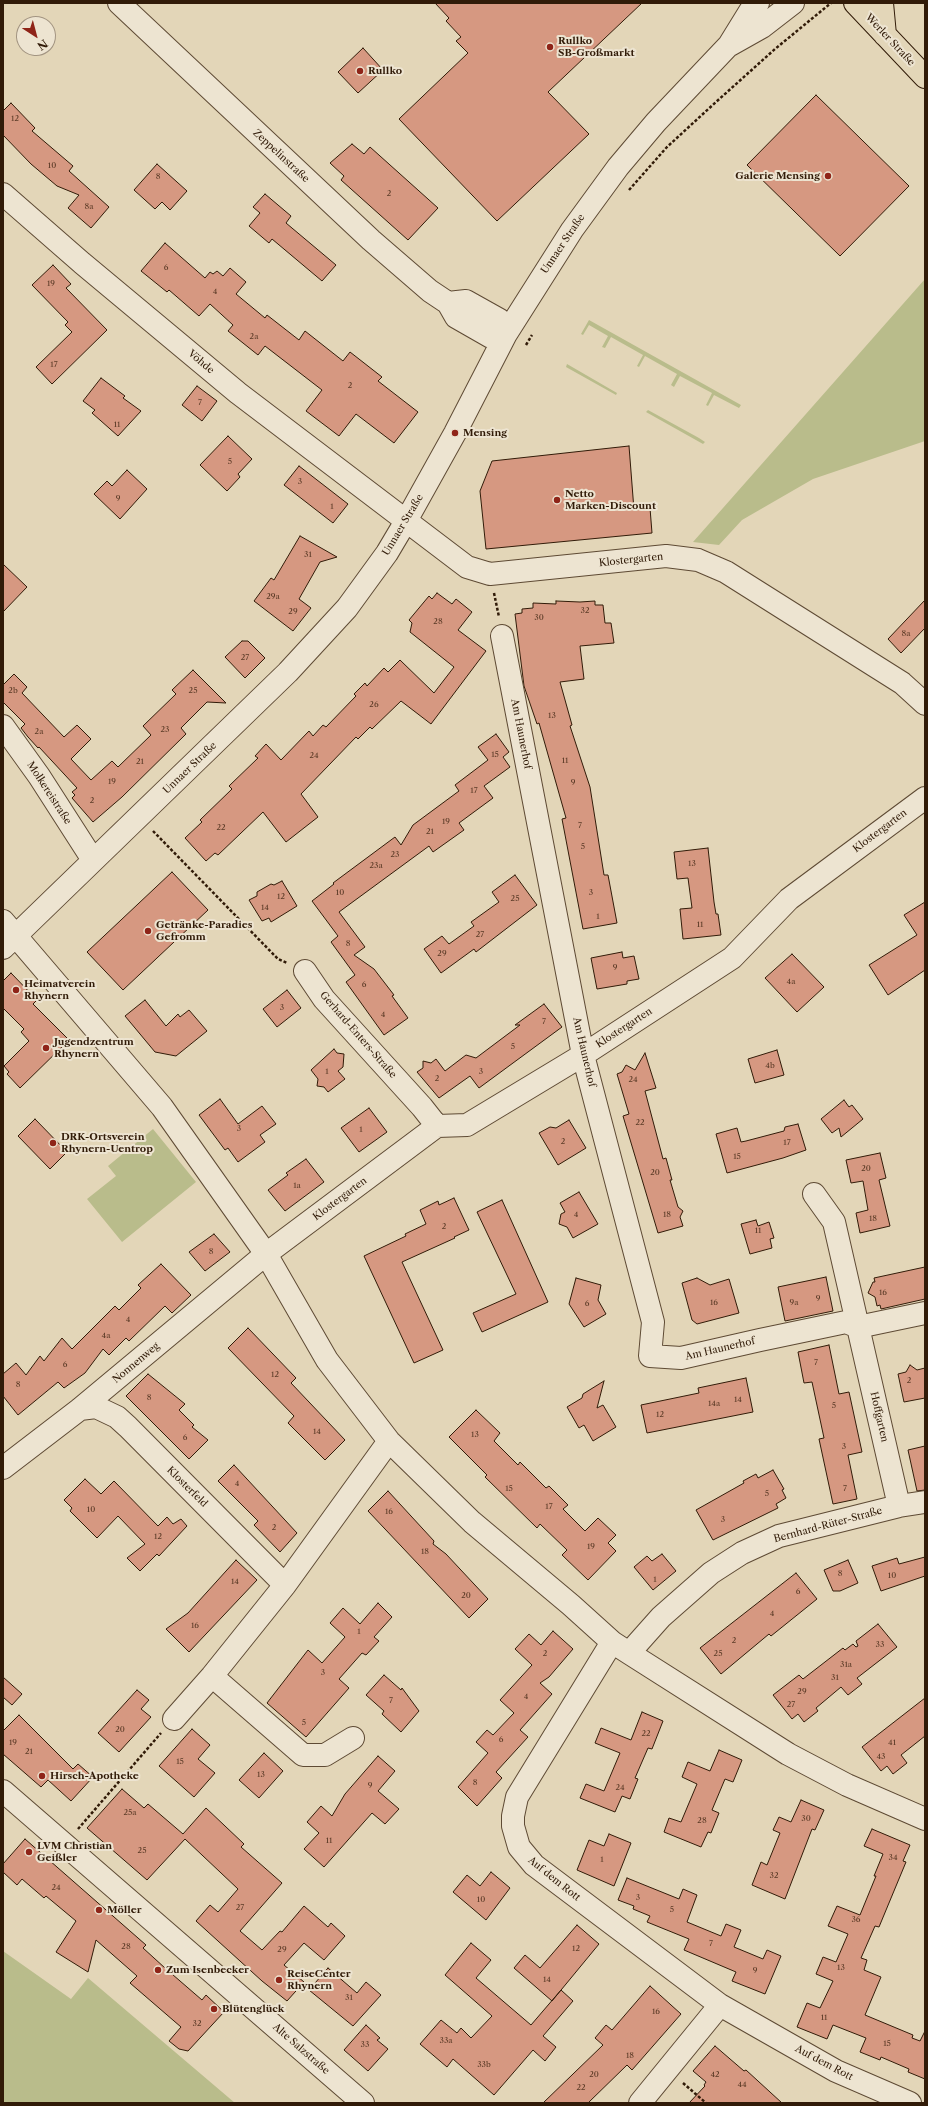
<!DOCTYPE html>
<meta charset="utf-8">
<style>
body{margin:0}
#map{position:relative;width:928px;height:2106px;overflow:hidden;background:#e3d6b8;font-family:"Libre Caslon Text",serif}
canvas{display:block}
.frame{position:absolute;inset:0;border:4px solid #311b08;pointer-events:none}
.north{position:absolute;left:16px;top:16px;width:40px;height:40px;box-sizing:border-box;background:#ede4d1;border:1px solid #a29481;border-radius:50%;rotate:144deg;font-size:11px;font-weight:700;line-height:16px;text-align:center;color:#311b08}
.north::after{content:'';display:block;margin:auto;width:14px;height:18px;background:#8f2418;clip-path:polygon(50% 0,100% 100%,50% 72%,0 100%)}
</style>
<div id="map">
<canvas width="928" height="2106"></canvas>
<div class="frame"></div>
<div class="north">N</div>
</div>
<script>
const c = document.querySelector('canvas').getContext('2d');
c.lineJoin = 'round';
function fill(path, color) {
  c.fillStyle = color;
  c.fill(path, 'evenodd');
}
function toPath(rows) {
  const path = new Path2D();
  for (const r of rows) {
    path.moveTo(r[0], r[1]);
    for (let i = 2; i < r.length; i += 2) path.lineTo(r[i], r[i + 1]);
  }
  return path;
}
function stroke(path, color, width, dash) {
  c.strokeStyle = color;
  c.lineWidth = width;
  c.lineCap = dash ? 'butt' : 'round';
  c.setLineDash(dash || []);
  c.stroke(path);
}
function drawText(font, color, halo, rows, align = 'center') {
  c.font = font + ' "Libre Caslon Text",serif';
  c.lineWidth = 4;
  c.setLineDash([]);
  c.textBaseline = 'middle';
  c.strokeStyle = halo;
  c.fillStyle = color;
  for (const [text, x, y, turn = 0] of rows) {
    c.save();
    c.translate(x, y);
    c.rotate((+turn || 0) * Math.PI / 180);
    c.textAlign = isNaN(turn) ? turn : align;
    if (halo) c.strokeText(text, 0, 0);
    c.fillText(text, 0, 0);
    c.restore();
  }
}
const green = toPath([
 [925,279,925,441,813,479,742,520,719,545,693,542],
 [589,320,741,405,739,408,714,395,708,406,706,405,712,393,680,376,674,387,671,385,677,374,645,356,639,367,637,366,643,355,611,337,605,348,602,347,608,336,589,325,583,335,581,334],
 [567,364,617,393,616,395,566,367],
 [648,410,699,438,705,442,703,444,646,412],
 [153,1129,196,1182,122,1242,87,1199,116,1176,108,1166],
 [3,1951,71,1999,88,1978,235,2103,3,2103]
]);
const building = toPath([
 [435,3,642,3,548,92,589,134,497,221,399,119,468,53,456,41,461,37,446,21,449,18,435,3],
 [363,48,383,70,358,93,338,72,363,48],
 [816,95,909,186,840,256,747,165,816,95],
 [11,103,35,128,32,131,73,166,69,171,109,207,91,228,68,208,79,195,57,186,31,164,3,135,3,111,11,103],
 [352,144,364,154,370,147,438,208,408,240,341,180,344,176,330,163,352,144],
 [157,164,187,191,170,210,162,202,155,209,134,190,157,164],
 [265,194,291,216,286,223,336,265,322,281,272,239,269,243,249,226,260,213,253,207,265,194],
 [165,243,205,278,210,272,213,274,217,271,223,276,230,268,246,282,236,294,265,318,267,315,299,340,305,331,343,361,350,352,382,377,378,381,418,412,394,443,356,414,339,436,306,411,322,390,265,346,258,355,228,331,233,325,210,304,199,316,169,290,167,292,141,271,165,243],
 [53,265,71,284,66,288,107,330,52,384,36,367,72,332,65,325,68,322,32,285,53,265],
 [101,378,125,396,123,398,141,411,118,436,92,413,95,410,83,401,101,378],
 [197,386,217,401,202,421,182,405,197,386],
 [228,436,252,459,238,474,240,477,227,491,200,465,228,436],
 [629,446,634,510,650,508,652,533,486,549,480,491,492,461,629,446],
 [299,466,348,504,333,523,284,485,299,466],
 [127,470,147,489,120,519,94,494,107,481,112,486,127,470],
 [300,536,337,557,320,562,299,599,311,608,293,631,254,601,271,578,274,580,300,536],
 [3,564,27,587,3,612,3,564],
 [437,593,452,604,456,599,472,612,458,630,486,651,431,724,401,701,372,729,370,727,358,739,356,737,301,794,318,817,286,842,263,812,218,855,215,853,206,861,185,838,202,822,200,820,232,789,229,786,258,758,255,756,266,744,281,760,309,731,313,736,323,725,326,727,356,696,354,694,365,683,367,686,384,668,388,672,400,660,434,693,454,667,410,632,412,623,409,620,429,596,432,599,437,593],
 [925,600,925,628,901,653,888,639,925,600],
 [556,601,580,602,595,601,595,605,603,605,605,623,611,623,614,643,580,646,584,679,560,682,572,725,570,726,590,787,604,875,608,875,617,923,583,929,562,819,566,818,539,723,537,724,524,686,515,614,522,613,522,609,533,608,533,603,556,604,556,601],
 [242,641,248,641,265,658,245,678,225,657,242,641],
 [193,670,226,703,207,702,181,728,186,734,122,797,93,822,72,798,75,795,72,792,77,788,39,747,38,748,28,737,21,728,25,724,3,702,3,685,14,674,27,687,22,693,64,737,77,725,91,739,71,759,91,780,112,761,118,767,151,735,143,726,176,694,172,690,193,670],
 [496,734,509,752,503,757,510,767,484,786,493,798,459,823,464,830,433,852,429,846,339,912,365,947,354,955,374,969,394,995,392,996,408,1018,384,1035,346,982,355,975,331,942,338,936,312,901,334,884,333,883,395,837,401,845,413,825,459,791,455,785,488,760,478,747,496,734],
 [708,848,714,902,716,914,718,914,721,935,683,939,680,909,692,908,688,878,677,879,674,852,708,848],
 [172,872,208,910,123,990,87,952,172,872],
 [515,875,537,905,476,952,474,949,441,973,424,949,442,936,449,944,474,926,471,922,499,902,492,892,515,875],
 [282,881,297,906,271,922,269,918,262,921,249,900,257,896,257,892,271,884,274,885,282,881],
 [925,902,925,970,888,995,869,965,917,935,904,915,925,902],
 [622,952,623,958,634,956,639,979,627,981,627,984,597,989,591,958,622,952],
 [792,954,824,987,797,1012,765,978,792,954],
 [11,973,37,1000,33,1004,69,1040,20,1088,7,1074,9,1072,4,1066,29,1041,21,1032,24,1029,3,1008,3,981,11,973],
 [287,990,301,1008,277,1027,263,1009,287,990],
 [145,1000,166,1026,178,1014,180,1017,189,1010,207,1031,176,1056,155,1052,125,1016,145,1000],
 [544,1004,562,1027,479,1088,470,1076,439,1098,417,1072,423,1068,423,1061,431,1063,436,1059,445,1071,466,1055,476,1058,520,1025,515,1025,544,1004],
 [334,1049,337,1053,344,1054,343,1067,338,1071,345,1079,328,1092,324,1087,317,1086,318,1079,311,1070,334,1049],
 [777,1050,784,1075,755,1083,748,1059,777,1050],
 [645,1053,656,1088,645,1091,663,1159,666,1158,672,1180,670,1180,678,1207,683,1211,680,1217,683,1226,658,1233,623,1116,629,1114,617,1074,622,1072,626,1065,635,1070,645,1053],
 [220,1099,238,1124,262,1106,276,1124,260,1135,265,1142,238,1162,228,1148,225,1150,199,1115,220,1099],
 [844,1100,849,1107,852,1105,863,1119,841,1137,839,1128,832,1133,821,1119,844,1100],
 [369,1108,387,1132,359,1152,341,1128,369,1108],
 [35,1119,67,1152,50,1169,18,1136,35,1119],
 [569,1120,586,1148,558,1165,539,1133,550,1127,556,1128,569,1120],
 [798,1124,806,1150,783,1158,727,1173,716,1134,737,1128,741,1142,746,1141,784,1131,785,1127,798,1124],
 [880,1153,886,1178,879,1180,890,1226,860,1233,856,1213,868,1210,863,1181,851,1183,846,1160,880,1153],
 [306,1159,324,1182,285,1211,268,1190,288,1175,286,1173,306,1159],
 [579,1192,598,1224,573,1238,567,1227,559,1224,561,1214,565,1212,560,1203,579,1192],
 [454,1198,469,1230,454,1237,455,1238,402,1262,443,1350,414,1363,364,1256,406,1236,405,1234,426,1224,420,1210,438,1201,439,1205,454,1198],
 [502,1200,548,1302,482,1332,473,1313,516,1294,477,1212,502,1200],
 [756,1220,758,1226,769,1222,774,1238,770,1239,772,1248,750,1254,741,1224,756,1220],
 [214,1234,230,1252,205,1271,189,1252,214,1234],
 [161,1264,191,1295,172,1313,165,1306,129,1341,126,1338,109,1355,103,1349,85,1373,64,1388,58,1382,18,1415,3,1396,3,1374,16,1363,26,1375,40,1356,44,1361,62,1338,72,1349,115,1306,119,1310,141,1288,138,1285,161,1264],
 [925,1267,925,1299,881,1309,880,1305,877,1306,875,1297,868,1293,873,1282,875,1282,874,1278,925,1267],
 [826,1277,833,1311,785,1321,778,1287,826,1277],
 [576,1278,601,1285,598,1300,606,1314,584,1327,569,1304,576,1278],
 [697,1278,710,1285,729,1279,739,1313,697,1324,692,1320,682,1283,697,1278],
 [248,1328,296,1378,291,1383,345,1440,325,1460,288,1423,294,1416,228,1348,248,1328],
 [829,1345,839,1394,849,1392,862,1452,848,1455,857,1499,833,1504,819,1439,824,1438,812,1382,804,1383,798,1352,829,1345],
 [910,1365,917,1370,925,1368,925,1398,904,1402,898,1374,906,1372,910,1365],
 [148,1374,185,1404,179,1410,194,1425,192,1427,208,1440,189,1459,126,1396,148,1374],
 [746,1378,753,1412,647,1433,641,1405,699,1393,698,1388,746,1378],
 [604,1381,597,1408,603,1405,616,1427,593,1441,584,1425,579,1428,567,1407,582,1398,583,1394,604,1381],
 [476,1410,500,1433,494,1441,518,1465,520,1462,546,1488,549,1486,568,1505,563,1509,585,1531,598,1518,616,1535,608,1543,616,1551,588,1580,562,1555,567,1550,540,1524,537,1528,485,1477,487,1475,449,1437,476,1410],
 [925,1446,925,1490,917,1491,908,1450,925,1446],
 [234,1465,297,1533,280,1552,254,1525,258,1521,218,1481,234,1465],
 [773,1470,784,1489,782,1490,786,1498,776,1504,778,1508,713,1540,696,1510,744,1483,743,1481,756,1474,758,1478,773,1470],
 [85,1479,101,1494,114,1481,158,1526,167,1517,173,1524,181,1519,187,1526,159,1556,157,1554,140,1571,127,1558,145,1544,118,1516,97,1538,70,1511,72,1508,64,1500,85,1479],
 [388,1491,434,1541,433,1544,446,1554,488,1599,469,1618,368,1511,388,1491],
 [662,1554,676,1571,653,1590,634,1567,647,1556,652,1561,662,1554],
 [925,1557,925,1576,881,1591,872,1566,897,1558,899,1564,925,1557],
 [236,1560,257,1580,189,1652,166,1629,188,1613,236,1560],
 [848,1560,858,1583,840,1591,833,1591,824,1570,848,1560],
 [796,1573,817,1599,771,1636,769,1634,721,1674,700,1648,796,1573],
 [378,1603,392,1617,374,1637,379,1641,366,1655,362,1653,339,1679,349,1688,306,1737,267,1703,308,1650,322,1663,345,1637,330,1623,343,1608,360,1624,378,1603],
 [878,1624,897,1647,857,1678,862,1684,848,1695,841,1687,816,1708,818,1711,804,1722,798,1714,792,1719,773,1695,799,1675,803,1679,843,1648,845,1650,853,1644,856,1647,858,1646,856,1641,878,1624],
 [553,1631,573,1649,549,1677,540,1683,552,1694,520,1730,528,1737,496,1772,502,1778,477,1806,458,1787,488,1753,476,1742,487,1730,493,1735,514,1713,500,1700,532,1665,515,1649,529,1634,541,1645,553,1631],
 [384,1675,401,1690,402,1688,419,1711,401,1732,382,1714,384,1711,366,1695,384,1675],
 [3,1677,22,1694,12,1705,3,1697,3,1677],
 [137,1690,149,1700,141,1709,151,1717,119,1752,98,1733,137,1690],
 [925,1698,925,1736,901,1755,907,1763,893,1774,887,1766,881,1771,862,1747,925,1698],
 [642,1712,663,1721,652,1749,648,1748,635,1778,638,1779,630,1799,622,1796,615,1812,580,1798,586,1784,604,1791,620,1753,595,1743,601,1728,631,1740,642,1712],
 [19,1715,73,1769,78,1764,93,1777,71,1801,48,1780,41,1787,3,1754,3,1731,19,1715],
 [192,1729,210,1745,198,1759,215,1773,194,1797,159,1766,192,1729],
 [719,1750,742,1760,733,1782,725,1779,712,1810,719,1813,711,1833,708,1832,701,1847,664,1832,669,1818,681,1822,697,1784,682,1777,688,1762,710,1771,719,1750],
 [264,1753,283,1771,259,1798,239,1780,264,1753],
 [378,1756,395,1771,378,1791,399,1809,385,1824,372,1813,324,1867,304,1849,319,1833,307,1822,321,1806,332,1816,345,1794,378,1756],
 [122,1789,144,1808,148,1804,183,1834,206,1808,244,1844,241,1847,282,1883,240,1931,262,1950,280,1931,282,1932,304,1906,328,1927,331,1923,345,1936,324,1960,304,1943,284,1965,304,1982,287,2001,262,1981,196,1921,210,1905,218,1912,238,1889,185,1839,147,1880,87,1828,122,1789],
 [801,1800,824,1810,815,1830,812,1829,785,1899,752,1885,761,1862,767,1865,780,1833,773,1830,779,1817,791,1822,801,1800],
 [872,1829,910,1845,903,1861,906,1862,879,1927,875,1926,861,1958,867,1960,864,1970,881,1977,865,2015,913,2035,912,2038,920,2041,925,2031,925,2079,908,2072,909,2069,881,2057,880,2060,860,2052,866,2038,833,2025,827,2039,797,2027,807,2003,820,2008,833,1981,816,1974,823,1957,836,1962,848,1934,828,1926,837,1906,860,1915,876,1876,874,1876,883,1854,864,1846,872,1829],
 [609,1834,631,1843,614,1886,577,1870,589,1840,604,1846,609,1834],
 [25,1839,146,1945,143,1948,165,1968,202,2000,206,1995,224,2012,188,2051,179,2049,169,2041,181,2027,130,1983,137,1976,96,1940,88,1972,56,1952,76,1921,46,1896,44,1898,22,1879,17,1885,3,1872,3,1864,25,1839],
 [491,1872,510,1888,486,1920,453,1892,467,1875,480,1886,491,1872],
 [627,1878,679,1899,683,1889,697,1895,687,1922,721,1936,726,1924,741,1930,734,1947,763,1959,767,1950,781,1956,765,1994,732,1981,736,1972,684,1950,689,1939,647,1922,650,1916,633,1909,634,1906,618,1900,627,1878],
 [577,1925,599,1944,552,2001,514,1968,525,1955,540,1968,577,1925],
 [471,1943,491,1960,476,1978,531,2025,561,1990,573,2001,543,2036,556,2047,545,2061,533,2050,494,2095,453,2059,447,2067,420,2044,441,2020,457,2033,461,2028,471,2038,492,2016,445,1975,471,1943],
 [328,1968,357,1993,366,1982,381,1995,353,2026,309,1990,328,1968],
 [650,1986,681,2014,632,2070,627,2065,588,2103,543,2103,603,2045,595,2038,606,2025,612,2030,650,1986],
 [366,2025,380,2038,377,2040,388,2049,368,2071,344,2050,366,2025],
 [715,2046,744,2071,746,2070,782,2103,689,2103,705,2086,704,2085,706,2082,693,2071,715,2046]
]);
const path = toPath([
 [629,190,667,147,716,102,775,49,831,3],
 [526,345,532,335],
 [494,593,499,617],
 [153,831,278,959,287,963],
 [78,1829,161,1733],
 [683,2083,706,2103]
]);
const minor = toPath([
 [119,3,371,240,430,291,448,303,456,317,491,337,506,334],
 [730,45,762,27,793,3],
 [3,194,82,263,238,393,467,567,490,574,666,556,698,560,726,572,902,683,925,704],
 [448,303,466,301,500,320,506,334],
 [502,636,583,1055,653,1322,650,1356,681,1358,760,1340,846,1322,858,1327,925,1313],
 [3,726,39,776,93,860],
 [3,921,162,1107,266,1254,327,1360,389,1441,472,1522,571,1605,612,1642,629,1653,788,1754,847,1785,925,1819],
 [3,948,288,672,347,608,387,553,406,521,455,433,506,334,572,230,618,167,656,122,729,45,750,11,758,3],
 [305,971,324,999,422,1107,437,1126],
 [814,1194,834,1222,899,1506],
 [80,1409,96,1407,117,1417,128,1427,285,1585],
 [3,1468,80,1409,266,1254,437,1126,467,1125,583,1055,732,958,789,899,925,798],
 [612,1642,517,1797,513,1816,513,1826,519,1847,534,1865,720,2005,836,2071,910,2103],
 [629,1653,661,1617,711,1573,742,1553,779,1536,899,1506,925,1502],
 [212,1676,303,1755,325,1755,353,1738],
 [174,1719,212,1676,285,1585,389,1441],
 [3,1791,363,2103],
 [640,2103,720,2005]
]);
const major = toPath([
 [855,3,925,77],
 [882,3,885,35]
]);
const markers = [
 [550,47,4,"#8f2418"],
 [360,71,4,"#8f2418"],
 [828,176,4,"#8f2418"],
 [455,433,4,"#8f2418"],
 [557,500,4,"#8f2418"],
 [148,931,4,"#8f2418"],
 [16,990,4,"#8f2418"],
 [46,1048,4,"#8f2418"],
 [53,1143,4,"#8f2418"],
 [42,1776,4,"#8f2418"],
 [29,1852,4,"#8f2418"],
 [99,1910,4,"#8f2418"],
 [158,1970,4,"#8f2418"],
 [279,1980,4,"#8f2418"],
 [214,2009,4,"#8f2418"]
];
const numberNames = [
 ["12",15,119],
 ["10",52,166],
 ["8",158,177],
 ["2",389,194],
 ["8a",89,207],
 ["6",166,268],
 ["19",51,284],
 ["4",215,292],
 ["2a",254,337],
 ["17",54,365],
 ["2",350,386],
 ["7",200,403],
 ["11",117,425],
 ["5",230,462],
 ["3",300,482],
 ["9",118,499],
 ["1",332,507],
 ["31",308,555],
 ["29a",273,597],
 ["32",585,611],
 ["29",293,612],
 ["30",539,618],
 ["28",438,622],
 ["8a",906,634],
 ["27",245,658],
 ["2b",13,691],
 ["25",193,691],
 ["26",374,705],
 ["13",552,716],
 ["23",165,730],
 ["2a",39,732],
 ["15",495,755],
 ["24",314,756],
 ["11",565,761],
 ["21",140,762],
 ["19",112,782],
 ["9",573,783],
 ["17",474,791],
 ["2",92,801],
 ["19",446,822],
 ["7",580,826],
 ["22",221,828],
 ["21",430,832],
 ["5",583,847],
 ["23",395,855],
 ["13",692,864],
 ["23a",376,866],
 ["10",340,893],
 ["3",591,893],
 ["12",281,897],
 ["25",515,899],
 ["14",265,908],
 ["1",598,917],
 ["11",700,925],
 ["27",480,935],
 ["8",348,944],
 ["29",442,954],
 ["9",615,968],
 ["4a",791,982],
 ["6",364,985],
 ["3",282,1008],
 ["4",383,1015],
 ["7",544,1022],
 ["5",513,1047],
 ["4b",770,1066],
 ["1",327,1072],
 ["3",481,1072],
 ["2",437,1079],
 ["24",633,1080],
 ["22",640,1123],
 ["3",239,1129],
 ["1",361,1130],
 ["2",563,1142],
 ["17",787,1143],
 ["15",737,1157],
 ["20",866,1169],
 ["20",655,1173],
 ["1a",297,1186],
 ["4",576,1215],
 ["18",667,1215],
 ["18",873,1219],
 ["2",444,1227],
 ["11",758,1231],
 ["8",211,1252],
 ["16",883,1293],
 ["9",818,1299],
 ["16",714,1303],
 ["9a",794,1303],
 ["6",587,1304],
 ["4",128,1320],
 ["4a",106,1336],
 ["7",816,1363],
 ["6",65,1365],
 ["12",275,1375],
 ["2",909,1381],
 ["8",18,1385],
 ["8",149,1398],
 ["14",738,1400],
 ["14a",714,1404],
 ["5",834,1406],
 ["12",660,1415],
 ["14",317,1432],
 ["13",475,1435],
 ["6",185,1438],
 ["3",844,1447],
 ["4",237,1484],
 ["15",509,1489],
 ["7",845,1489],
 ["5",767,1494],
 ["17",549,1507],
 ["10",91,1510],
 ["16",389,1512],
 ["3",723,1520],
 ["2",274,1528],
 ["12",158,1537],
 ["19",591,1547],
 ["18",425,1552],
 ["8",840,1574],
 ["10",892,1576],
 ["1",655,1580],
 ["14",235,1582],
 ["6",798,1592],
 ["20",466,1596],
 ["4",772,1614],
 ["16",195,1626],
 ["1",359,1632],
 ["2",734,1641],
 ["33",880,1645],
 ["2",545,1654],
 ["25",718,1654],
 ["31a",846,1665],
 ["3",323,1673],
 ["31",835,1678],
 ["29",802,1692],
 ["4",526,1697],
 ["7",391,1701],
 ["27",791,1705],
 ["5",304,1723],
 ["20",120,1730],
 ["22",646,1734],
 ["6",501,1740],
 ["19",13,1743],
 ["41",892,1743],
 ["21",29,1752],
 ["43",881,1757],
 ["15",180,1762],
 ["13",261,1775],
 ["8",475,1783],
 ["9",370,1786],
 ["24",620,1788],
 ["25a",130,1813],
 ["30",806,1819],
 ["28",702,1821],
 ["11",329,1841],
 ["25",142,1851],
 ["34",893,1858],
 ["1",602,1860],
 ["32",774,1876],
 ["24",56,1888],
 ["3",638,1898],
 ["10",481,1900],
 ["27",240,1908],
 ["5",672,1910],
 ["36",856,1920],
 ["7",711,1944],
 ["28",126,1947],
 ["12",576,1949],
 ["29",282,1950],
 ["13",841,1968],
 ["9",755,1971],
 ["14",547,1980],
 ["31",349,1998],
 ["16",656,2012],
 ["11",824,2018],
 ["32",197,2024],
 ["33a",446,2041],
 ["15",887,2044],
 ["33",365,2045],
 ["18",630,2056],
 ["33b",484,2065],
 ["20",594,2075],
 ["42",715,2075],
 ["44",742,2085],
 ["22",581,2088]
];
const streetNames = [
 ["Werler Straße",890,40,47],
 ["Zeppelinstraße",281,156,43],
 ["Unnaer Straße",563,244,-56],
 ["Vöhde",201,362,40],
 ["Unnaer Straße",403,525,-59],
 ["Klostergarten",631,560,-6],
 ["Am Haunerhof",521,734,79],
 ["Unnaer Straße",190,768,-44],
 ["Molkereistraße",49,793,57],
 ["Klostergarten",880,831,-37],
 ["Klostergarten",624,1028,-33],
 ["Gerhard-Enters-Straße",358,1035,49],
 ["Am Haunerhof",584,1052,77],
 ["Klostergarten",340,1199,-37],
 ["Am Haunerhof",720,1349,-13],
 ["Nonnenweg",136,1363,-40],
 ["Hoffgarten",879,1417,77],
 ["Klosterfeld",187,1487,45],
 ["Bernhard-Rüter-Straße",828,1525,-15],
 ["Auf dem Rott",554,1879,39],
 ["Alte Salzstraße",301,2049,41],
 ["Auf dem Rott",824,2063,28]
];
const poiNames = [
 ["Rullko",558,41],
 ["SB-Großmarkt",558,53],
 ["Rullko",368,71],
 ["Galerie Mensing",820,176,"right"],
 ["Mensing",463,433],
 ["Netto",565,494],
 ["Marken-Discount",565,506],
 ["Getränke-Paradies",156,925],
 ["Gefromm",156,937],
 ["Heimatverein",24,984],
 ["Rhynern",24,996],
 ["Jugendzentrum",54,1042],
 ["Rhynern",54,1054],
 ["DRK-Ortsverein",61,1137],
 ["Rhynern-Uentrop",61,1149],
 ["Hirsch-Apotheke",50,1776],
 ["LVM Christian",37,1846],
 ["Geißler",37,1858],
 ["Möller",107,1910],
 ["Zum Isenbecker",166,1970],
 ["ReiseCenter",287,1974],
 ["Rhynern",287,1986],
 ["Blütenglück",222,2009]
];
fill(green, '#b9bc8b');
fill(building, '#d69881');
stroke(building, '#311b08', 1);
stroke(minor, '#5e4a34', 24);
stroke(major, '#311b08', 24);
stroke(path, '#311b08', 2.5, [3, 2]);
stroke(minor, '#ede4d1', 22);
stroke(major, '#e3d6b8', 22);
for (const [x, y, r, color] of markers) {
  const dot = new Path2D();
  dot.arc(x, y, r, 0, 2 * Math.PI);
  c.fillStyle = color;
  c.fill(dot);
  stroke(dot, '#ede4d1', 1.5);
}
drawText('8px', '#5a3a26', null, numberNames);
drawText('10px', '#311b08', '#ede4d1', streetNames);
drawText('bold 10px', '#311b08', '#ede4d1', poiNames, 'left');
</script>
